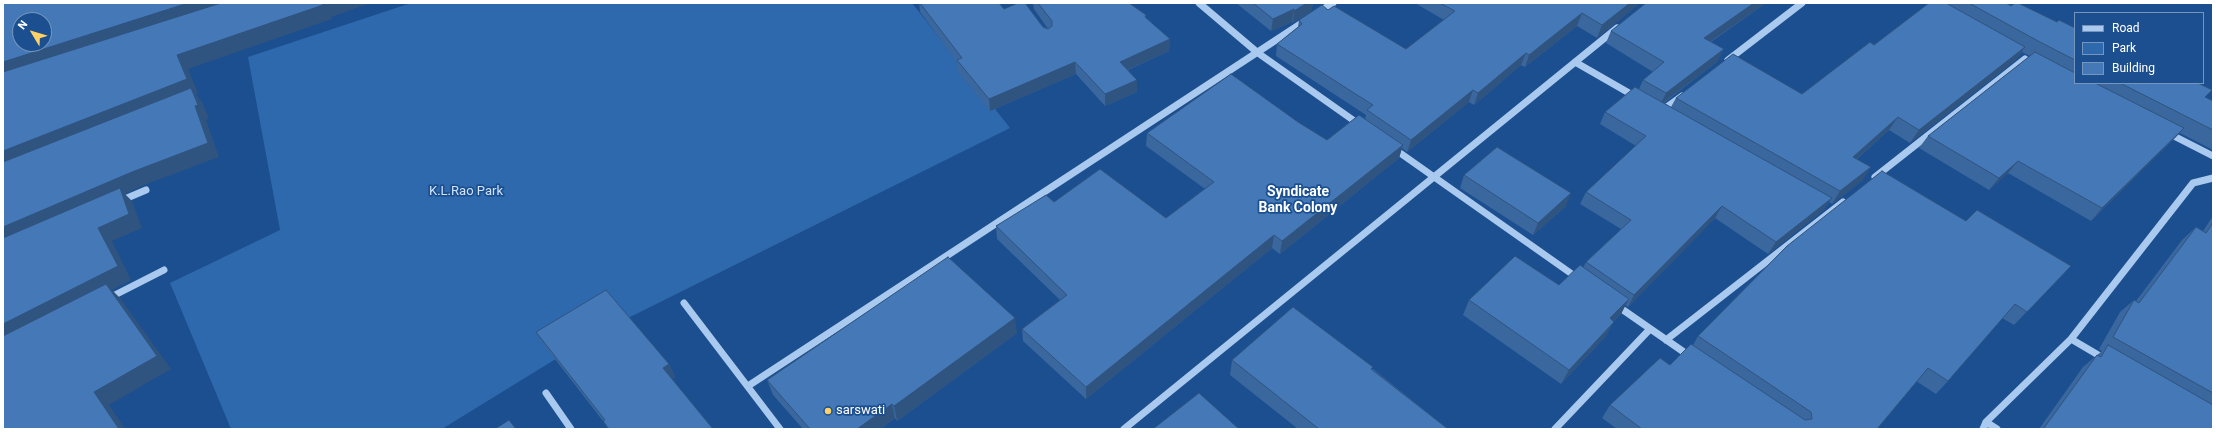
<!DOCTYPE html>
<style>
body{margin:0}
#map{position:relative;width:2216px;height:432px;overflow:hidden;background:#1b4f8f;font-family:Roboto,sans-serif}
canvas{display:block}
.frame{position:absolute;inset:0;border:4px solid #fff;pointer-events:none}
.legend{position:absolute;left:2074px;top:12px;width:130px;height:72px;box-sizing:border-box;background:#1b4f8f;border:1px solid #7695bc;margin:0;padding:5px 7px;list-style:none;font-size:12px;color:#fff}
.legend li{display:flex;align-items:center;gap:8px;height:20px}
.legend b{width:20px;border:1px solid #7695bc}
.north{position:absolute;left:12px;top:12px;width:40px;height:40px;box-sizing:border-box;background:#1b4f8f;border:1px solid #7695bc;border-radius:50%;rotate:308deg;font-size:11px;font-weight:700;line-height:16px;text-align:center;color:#fff}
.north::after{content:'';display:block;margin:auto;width:14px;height:18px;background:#ffd166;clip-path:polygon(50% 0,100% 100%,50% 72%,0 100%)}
</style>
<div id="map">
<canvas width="2216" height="432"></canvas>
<div class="frame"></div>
<ul class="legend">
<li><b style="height:5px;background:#a9c9ee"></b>Road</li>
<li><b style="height:11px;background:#2e69ad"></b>Park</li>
<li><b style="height:11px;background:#4478b7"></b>Building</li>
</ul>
<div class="north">N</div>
</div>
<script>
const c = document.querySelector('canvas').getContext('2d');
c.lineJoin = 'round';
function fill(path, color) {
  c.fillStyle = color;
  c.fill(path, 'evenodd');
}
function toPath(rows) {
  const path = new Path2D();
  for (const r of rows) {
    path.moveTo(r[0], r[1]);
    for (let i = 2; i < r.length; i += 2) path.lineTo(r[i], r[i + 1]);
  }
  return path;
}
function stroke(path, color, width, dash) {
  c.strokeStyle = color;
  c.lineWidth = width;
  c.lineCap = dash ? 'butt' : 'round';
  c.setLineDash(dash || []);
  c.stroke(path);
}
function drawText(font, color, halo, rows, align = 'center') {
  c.font = font + ' Roboto,sans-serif';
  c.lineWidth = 3.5;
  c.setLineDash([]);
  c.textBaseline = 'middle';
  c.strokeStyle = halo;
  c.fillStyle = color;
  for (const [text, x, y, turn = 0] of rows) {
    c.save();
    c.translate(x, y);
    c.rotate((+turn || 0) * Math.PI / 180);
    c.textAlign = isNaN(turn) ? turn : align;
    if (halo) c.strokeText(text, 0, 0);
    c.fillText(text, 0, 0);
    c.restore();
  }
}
const green = toPath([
 [411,3,912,3,1010,128,598,333,442,429,231,429,170,283,280,230,248,57]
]);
const minor = toPath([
 [1199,3,1258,53,1360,125],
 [1317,13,1333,3],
 [1728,60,1802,3],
 [1575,62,1636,97],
 [1661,111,1682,96],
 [2168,133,2213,156],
 [1393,148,1579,279],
 [1875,177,2025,59],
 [120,201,146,190],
 [109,298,164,270],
 [684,303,780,429],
 [1616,305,1691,357],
 [2071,339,2105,359],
 [1666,340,1843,202],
 [748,386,1305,21],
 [546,393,571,429],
 [1986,422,1997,429],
 [1124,429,1617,28],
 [1555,429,1650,329],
 [1983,429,1986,422,2071,339,2193,183,2213,178]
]);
const wall = toPath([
 [919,3,999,3,1004,9,1048,29,1034,9,1033,3,1129,3,1146,15,1146,18,1170,39,1169,51,1128,70,1137,92,1105,106,1076,74,990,111,958,72,957,62,920,12],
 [1236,3,1313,3,1311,11,1293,23,1292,22,1271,31],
 [1415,3,1640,3,1597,38,1577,26,1525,67,1521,65,1474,105,1469,102,1407,152,1402,148,1399,158,1280,254,1272,248,1086,399,1023,341,1022,329,1060,300,997,239,996,226,1054,202,1166,218,1205,189,1146,146,1147,133,1298,122,1327,140,1365,119,1366,115,1276,56,1277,44,1298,27,1299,20,1328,10,1406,49,1444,20],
 [1766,3,1711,42,1718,61,1664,103,1671,107,1676,98,1802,94,1874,45,1929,3,2006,3,2011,6,2075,28,2075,83,2198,83,2205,97,2213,101,2213,150,2180,133,2091,221,2008,173,1989,190,1919,148,1928,136,2030,56,2022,52,2016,60,1910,143,1889,130,1857,159,1863,180,1832,204,1829,202,1824,210,1768,254,1715,218,1628,307,1625,305,1621,314,1614,321,1606,336,1561,384,1463,315,1469,300,1559,285,1583,268,1586,262,1621,229,1580,204,1586,192,1636,146,1600,124,1605,112,1639,89,1643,80,1653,72,1606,43,1611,31],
 [1464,175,1566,206,1533,235,1460,188],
 [2213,216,2213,429,2039,429,2083,367,2102,351,2099,349,2120,312,2134,300,2136,301,2182,240,2196,227,2203,231],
 [1966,221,2071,266,2014,325,2002,318,1948,381,1936,394,1916,381,1877,429,1617,429,1602,418,1610,405,1670,365,1693,345,1698,336],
 [536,332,669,364,675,377,672,379,713,429,608,429,603,421,544,345],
 [1017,333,897,421,895,418,880,429,803,429,773,395,767,380],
 [1232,360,1373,369,1448,429,1298,429,1230,375]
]);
const shadedWall = toPath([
 [188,3,242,3,3,80,3,62],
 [323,3,371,3,331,17,332,19,188,69,198,93,196,94,202,102,209,118,206,120,219,157,144,185,125,194,132,201,142,228,112,241,131,280,112,290,120,298,171,369,109,405,125,429,119,429,3,345,3,151,177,55],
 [1307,3,1313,3,1311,11,1293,23,1294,11],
 [1630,3,1640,3,1597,38,1602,25],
 [1754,3,1766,3,1698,50,1704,38],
 [1294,9,1292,22,1271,31,1273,19],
 [1582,13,1577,26,1525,67,1529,55],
 [1170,39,1169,51,1120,73,1120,62],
 [2025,47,2016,60,1910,143,1919,130],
 [1724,49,1718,61,1660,105,1666,93],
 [1526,53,1521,65,1474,105,1478,93],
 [1075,62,1076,74,990,111,989,99],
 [1137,80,1137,92,1105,106,1105,94],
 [1473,90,1469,102,1407,152,1411,140],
 [1898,117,1889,130,1845,169,1853,157],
 [2184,128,2172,141,2091,221,2102,208],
 [1403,145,1399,158,1280,254,1282,241],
 [2018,161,2008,173,1989,190,1999,178],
 [1871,167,1863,180,1832,204,1840,191],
 [1571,193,1566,206,1533,235,1538,223],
 [1832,198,1824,210,1768,254,1776,242],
 [1722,206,1715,218,1628,307,1634,295],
 [1274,235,1272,248,1086,399,1086,387],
 [1629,299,1621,314,1602,333,1610,318],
 [1015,318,1017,333,897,421,894,406],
 [1614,322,1606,336,1561,384,1569,370],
 [669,364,675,377,670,381,663,368],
 [892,404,895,418,880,429,857,429]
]);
const building = toPath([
 [3,3,188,3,3,62,3,3],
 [20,20,44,20,44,44,20,44,20,20],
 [221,3,323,3,322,3,323,5,177,55,187,79,3,151,3,72,221,3],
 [920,3,999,3,1004,9,1018,3,1025,3,1043,27,1048,29,1052,26,1052,21,1038,3,1129,3,1146,15,1145,17,1170,39,1120,62,1137,80,1105,94,1075,62,989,99,957,60,962,58,920,3],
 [1253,3,1307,3,1294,11,1294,9,1273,19,1253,3],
 [1440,3,1630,3,1602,25,1582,13,1529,55,1526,53,1478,93,1473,90,1411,140,1367,110,1373,105,1277,44,1302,24,1299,20,1322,5,1328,10,1334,6,1406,49,1455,11,1440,3],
 [1646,3,1754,3,1704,38,1724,49,1666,93,1643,80,1664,62,1611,31,1646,3],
 [1929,3,1946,3,2025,47,1919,130,1898,117,1853,157,1871,167,1840,191,1676,98,1733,54,1802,94,1870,42,1874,45,1929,3],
 [1969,3,2006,3,2011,6,2015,3,2018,3,2057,22,2059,20,2075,28,2075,60,2038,41,1969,3],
 [2035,52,2075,73,2075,83,2095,83,2184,128,2102,208,2018,161,1999,178,1928,136,2035,52],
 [1231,74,1298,122,1327,140,1359,115,1403,145,1282,241,1274,235,1086,387,1022,329,1067,295,996,226,1046,195,1054,202,1100,169,1166,218,1214,182,1147,133,1231,74],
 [2120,83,2198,83,2212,90,2205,97,2213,101,2213,130,2120,83],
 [1635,87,1832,198,1776,242,1722,206,1634,295,1586,262,1631,220,1586,192,1646,136,1605,112,1635,87],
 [191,88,198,105,195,106,208,143,132,172,3,227,3,162,191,88],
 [1497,147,1571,193,1538,223,1464,175,1497,147],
 [1882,171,1966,221,1977,210,2071,266,2027,312,2015,304,1948,381,1928,368,1877,429,1642,429,1610,405,1660,358,1670,365,1691,344,1805,420,1812,419,1811,412,1698,336,1787,246,1882,171],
 [120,188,129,214,98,228,118,266,3,324,3,238,120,188],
 [2213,223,2213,393,2113,337,2134,300,2139,303,2196,227,2206,233,2213,223],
 [1515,256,1559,285,1580,265,1629,299,1610,318,1614,322,1569,370,1469,300,1515,256],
 [948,257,1015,318,894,406,892,404,857,429,810,429,767,380,948,257],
 [106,284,157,356,94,392,119,429,3,429,3,336,106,284],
 [606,290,669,364,663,368,713,429,609,429,603,421,605,420,536,332,606,290],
 [1293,307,1373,367,1371,369,1448,429,1319,429,1232,360,1293,307],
 [2108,345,2213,405,2213,429,2046,429,2044,428,2097,355,2101,357,2108,345],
 [1199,393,1239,429,1153,429,1199,393],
 [509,420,516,429,495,429,509,420]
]);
const markers = [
 [828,411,4,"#ffd166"]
];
const parkNames = [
 ["K.L.Rao Park",466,192]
];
const poiNames = [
 ["sarswati",836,411]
];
const neighbourhoodNames = [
 ["Syndicate",1298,192],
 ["Bank Colony",1298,208]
];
fill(green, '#2e69ad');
stroke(minor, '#a9c9ee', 7);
fill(wall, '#3a679d');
fill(shadedWall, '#305480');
fill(building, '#4478b7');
stroke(building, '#305480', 1);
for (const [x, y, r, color] of markers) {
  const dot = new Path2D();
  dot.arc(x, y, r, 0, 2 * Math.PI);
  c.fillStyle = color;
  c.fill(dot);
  stroke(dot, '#1b4f8f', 1.5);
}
drawText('13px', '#cfe3fa', '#1b4f8f', parkNames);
drawText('13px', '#fff', '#1b4f8f', poiNames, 'left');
drawText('bold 14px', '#fff', '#1b4f8f', neighbourhoodNames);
</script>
